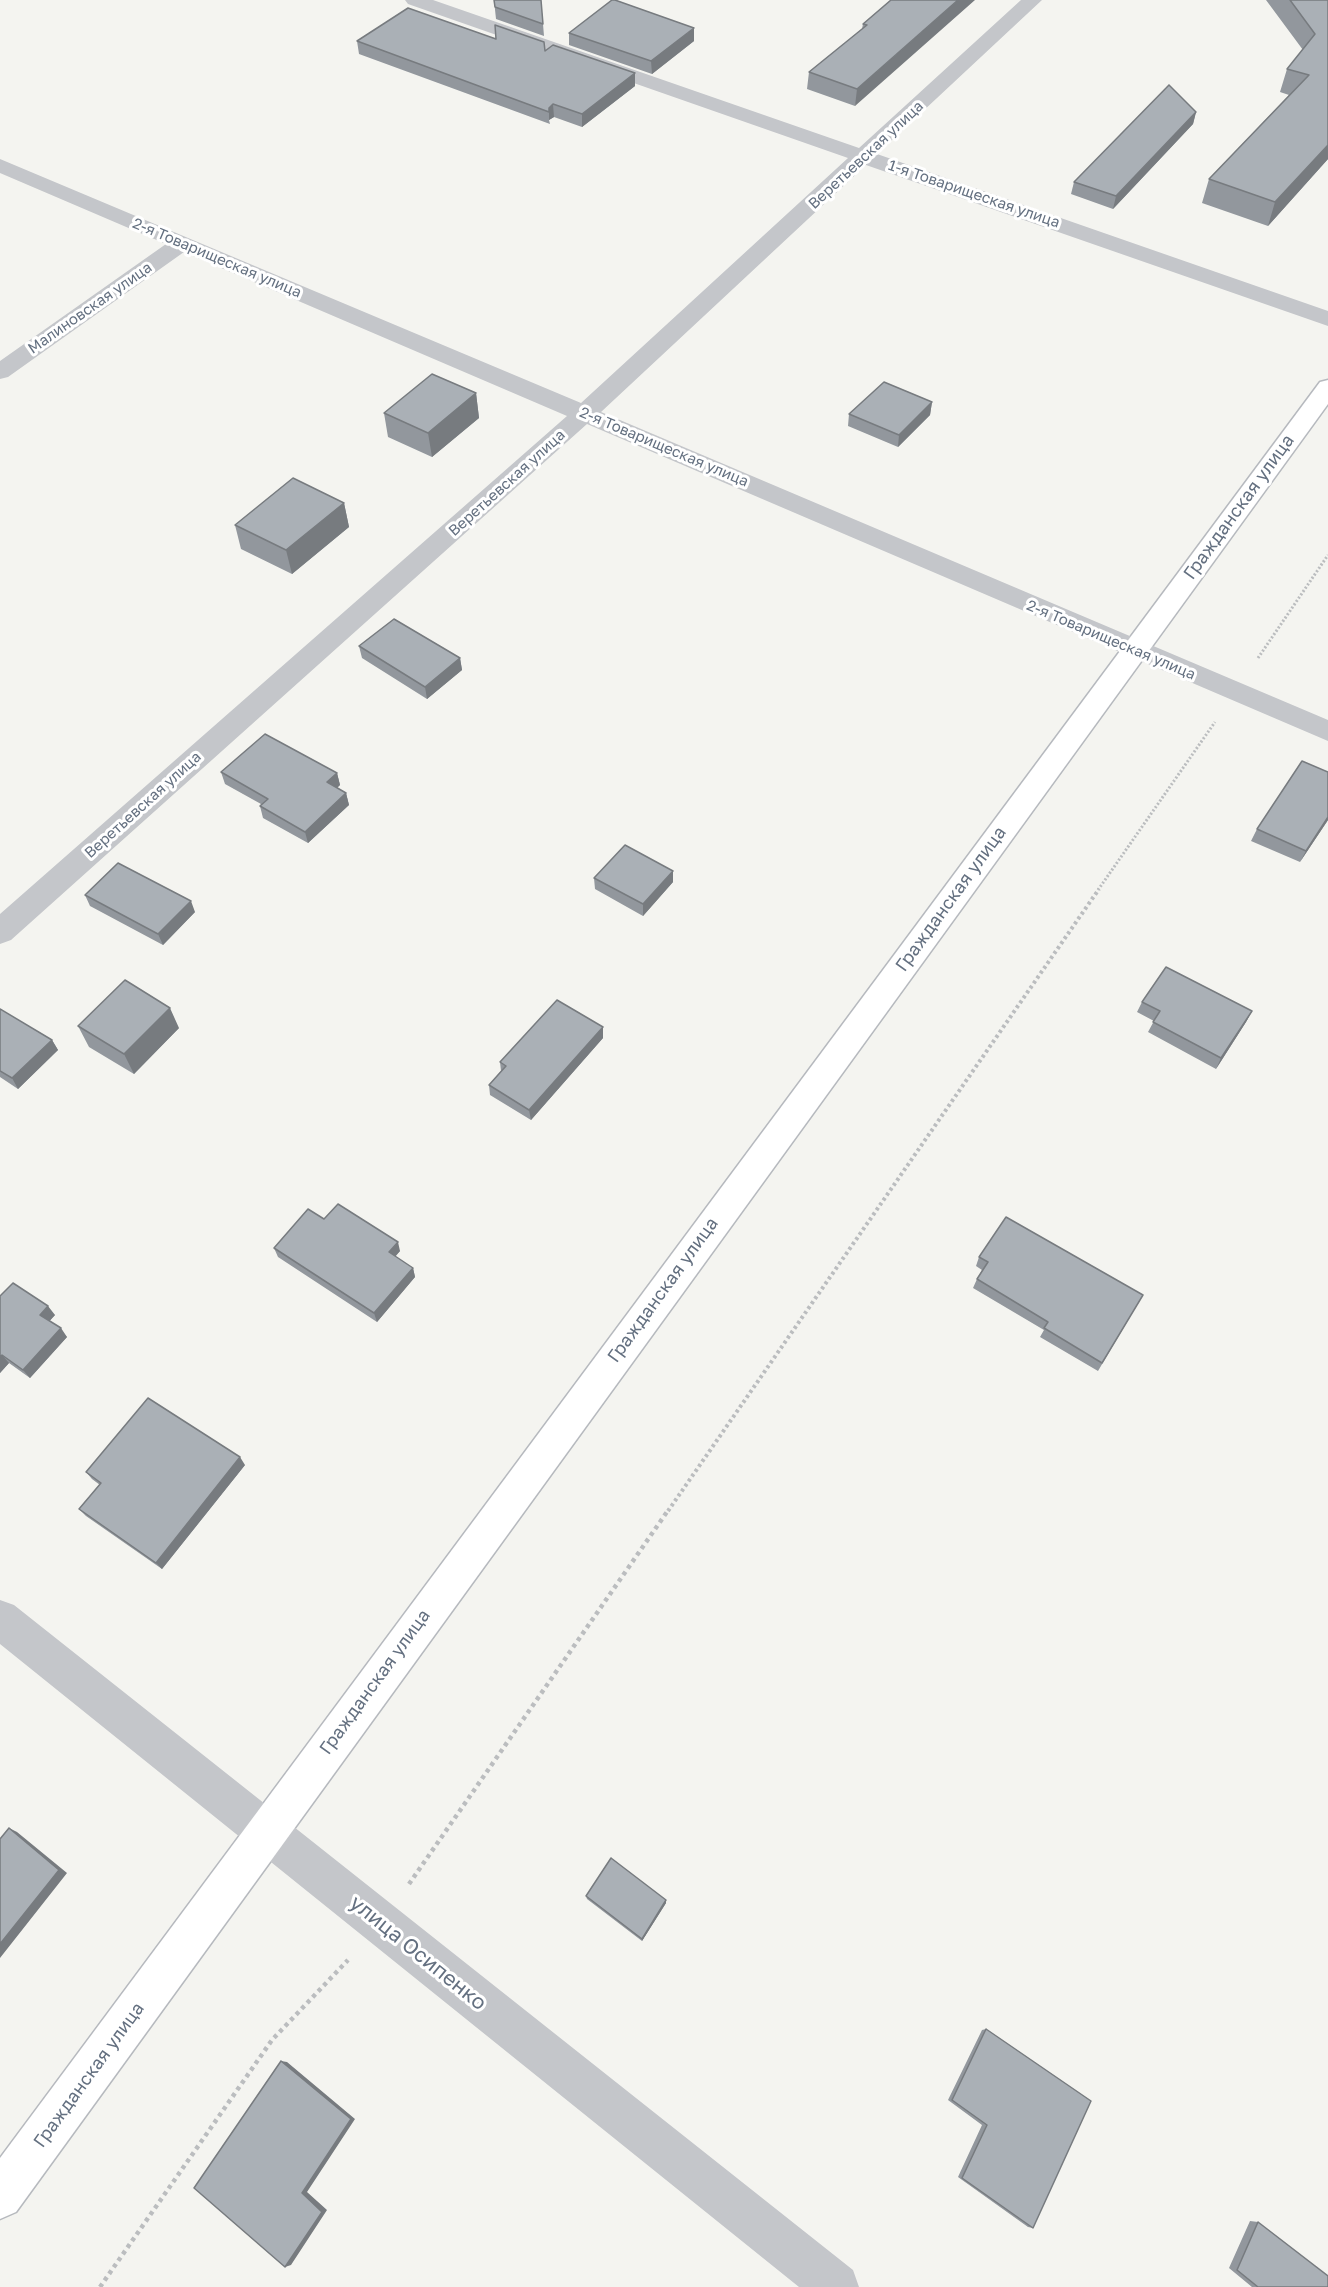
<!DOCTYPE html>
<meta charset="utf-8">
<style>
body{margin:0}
canvas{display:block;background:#f4f4f0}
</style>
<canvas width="1328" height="2287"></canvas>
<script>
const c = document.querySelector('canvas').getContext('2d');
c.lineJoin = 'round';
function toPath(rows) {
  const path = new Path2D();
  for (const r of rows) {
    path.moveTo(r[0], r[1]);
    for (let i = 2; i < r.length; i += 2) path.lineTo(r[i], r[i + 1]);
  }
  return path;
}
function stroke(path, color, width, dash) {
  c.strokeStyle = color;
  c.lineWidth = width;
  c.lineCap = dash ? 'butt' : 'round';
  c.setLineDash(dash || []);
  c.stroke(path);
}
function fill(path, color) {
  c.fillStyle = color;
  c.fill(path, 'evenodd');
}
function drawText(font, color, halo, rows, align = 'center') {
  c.font = font + ' "Golos Text",sans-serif';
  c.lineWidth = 6;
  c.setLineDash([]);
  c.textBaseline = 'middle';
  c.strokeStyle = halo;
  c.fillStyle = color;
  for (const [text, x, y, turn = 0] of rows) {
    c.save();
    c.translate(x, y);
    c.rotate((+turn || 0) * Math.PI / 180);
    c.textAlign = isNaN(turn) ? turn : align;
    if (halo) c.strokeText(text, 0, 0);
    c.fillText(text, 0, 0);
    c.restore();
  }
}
const pathFar2 = toPath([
 [1258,658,1328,555],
 [1098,890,1215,722]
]);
const pathFar1 = toPath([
 [668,1511,1099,889]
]);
const path = toPath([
 [409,1884,669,1509],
 [100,2287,272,2040,348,1960]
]);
const street = toPath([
 [405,0,433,0,859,148,1021,0,1042,0,877,154,1328,311,1328,326,866,165,601,412,1328,720,1328,741,587,424,11,940,0,944,0,914,567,416,184,252,8,377,0,379,0,361,166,244,0,173,0,159,581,403,848,158,408,4,405,0],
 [0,1600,14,1605,853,2270,859,2287,799,2287,0,1644,0,1600]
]);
const secondary = toPath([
 [1328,380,1328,404,16,2212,0,2219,0,2158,1320,382,1328,380]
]);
const wall = toPath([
 [494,0,541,0,544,36,496,19],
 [891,0,855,106,807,89,809,72,862,29,863,24],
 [1266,0,1328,0,1328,159,1268,226,1202,203,1209,179,1289,95,1280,92,1287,69,1303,50],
 [569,33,694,41,652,74,569,45],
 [496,39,545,51,635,86,582,127,554,117,549,120,550,124,359,54,357,41],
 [1196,112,1193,124,1113,209,1071,194,1074,182],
 [476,393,479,418,432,457,388,437,384,413],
 [932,402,930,415,898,447,848,426,849,414],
 [344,503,349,527,292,574,241,549,235,525],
 [359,646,460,658,462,670,427,699,362,658],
 [221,772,337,773,340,785,337,788,346,793,349,805,308,843,263,818,260,806,261,804,225,784],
 [1328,820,1300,862,1251,841,1257,829],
 [673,871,673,882,643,916,595,889,594,878],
 [85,895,195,912,163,945,90,906],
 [1142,1002,1252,1011,1246,1022,1216,1069,1148,1032,1154,1021,1137,1012],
 [0,1009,52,1040,58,1050,18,1089,0,1077],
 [78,1026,179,1028,134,1074,89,1047],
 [603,1027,603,1038,531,1120,490,1095,489,1085,501,1071,500,1062],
 [324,1219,400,1251,395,1257,413,1268,415,1277,377,1322,278,1257,274,1248],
 [979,1257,1143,1295,1098,1371,1040,1337,1044,1330,973,1288,977,1279,982,1270,976,1266],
 [0,1296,55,1315,49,1321,67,1337,30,1378,9,1363,0,1373],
 [245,1465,162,1569,86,1516,79,1509,100,1485,92,1479,86,1472],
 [586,1896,666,1900,666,1903,642,1941,587,1899],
 [986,2029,1033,2228,1028,2227,958,2177,982,2125,948,2100,982,2030],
 [1250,2221,1258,2222,1328,2287,1252,2287,1229,2268]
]);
const shadedWall = toPath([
 [958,0,975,0,855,106,857,89],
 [694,28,694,41,652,74,651,61],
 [635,73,635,86,582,127,582,114],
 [553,104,554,117,549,120,549,108],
 [1196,112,1193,124,1113,209,1116,196],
 [1328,145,1328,159,1268,226,1275,202],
 [476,393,479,418,432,457,428,433],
 [932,402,930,415,898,447,899,435],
 [344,503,349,527,292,574,286,550],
 [460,658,462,670,427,699,425,687],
 [337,773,340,785,330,794,327,782],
 [346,793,349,805,308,843,305,832],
 [1328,817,1328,820,1300,862,1306,851],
 [673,871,673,882,643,916,643,904],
 [191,901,195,912,163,945,158,934],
 [170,1008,179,1028,134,1074,124,1054],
 [1252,1011,1246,1022,1216,1069,1221,1058],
 [603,1027,603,1038,531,1120,529,1110],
 [52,1040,58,1050,18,1089,12,1078],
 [398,1242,400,1251,391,1261,389,1252],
 [413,1268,415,1277,377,1322,374,1313],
 [48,1306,55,1315,47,1324,40,1315],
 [61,1328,67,1337,30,1378,23,1370],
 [2,1355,9,1363,0,1373,0,1357],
 [240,1457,245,1465,162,1569,156,1563],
 [9,1828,17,1832,67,1873,0,1958,0,1944],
 [666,1900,666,1903,642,1941,642,1939],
 [281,2061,287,2062,355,2119,307,2192,327,2210,291,2265,285,2267]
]);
const building = toPath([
 [494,0,541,0,543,24,495,7,494,0],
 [612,0,615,0,694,28,651,61,569,33,612,0],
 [891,0,958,0,857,89,809,72,867,25,863,24,891,0],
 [1290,0,1328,0,1328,145,1275,202,1209,179,1309,75,1287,69,1315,34,1290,0],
 [408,8,496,39,495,25,544,42,545,51,553,45,635,73,582,114,553,104,549,108,549,112,357,41,408,8],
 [1169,85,1196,112,1116,196,1074,182,1169,85],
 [432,374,476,393,428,433,384,413,432,374],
 [884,382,932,402,899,435,849,414,884,382],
 [293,478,344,503,286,550,235,525,293,478],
 [394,619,460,658,425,687,359,646,394,619],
 [265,734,337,773,327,782,346,793,305,832,260,806,268,799,221,772,265,734],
 [1302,761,1328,772,1328,817,1306,851,1257,829,1302,761],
 [625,845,673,871,643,904,594,878,625,845],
 [118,863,191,901,158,934,85,895,118,863],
 [1166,967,1252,1011,1221,1058,1153,1022,1160,1011,1142,1002,1166,967],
 [125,980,170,1008,124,1054,78,1026,125,980],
 [557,1000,603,1027,529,1110,489,1085,506,1066,500,1062,557,1000],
 [0,1009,52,1040,12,1078,0,1071,0,1009],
 [338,1204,398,1242,389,1252,413,1268,374,1313,274,1248,308,1209,324,1219,338,1204],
 [1006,1217,1143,1295,1102,1363,1044,1328,1048,1322,977,1279,988,1262,979,1257,1006,1217],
 [13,1283,48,1306,40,1315,61,1328,23,1370,2,1355,0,1357,0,1296,13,1283],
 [148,1398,240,1457,156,1563,79,1509,101,1483,86,1472,148,1398],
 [9,1828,59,1870,0,1944,0,1839,9,1828],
 [611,1858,666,1900,642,1939,586,1896,611,1858],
 [986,2029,1091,2101,1033,2228,962,2178,987,2125,952,2100,986,2029],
 [281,2061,351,2119,302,2193,322,2212,285,2267,194,2188,281,2061],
 [1258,2222,1328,2276,1328,2287,1258,2287,1237,2270,1258,2222]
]);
const farStreetnames = [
 ["Веретьевская улица",866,155,-43],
 ["1-я Товарищеская улица",974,194,19],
 ["2-я Товарищеская улица",217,258,23],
 ["Малиновская улица",90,308,-35],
 ["2-я Товарищеская улица",664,447,23],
 ["Веретьевская улица",507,483,-42],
 ["2-я Товарищеская улица",1111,640,23],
 ["Веретьевская улица",143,805,-42]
];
const streetNames = [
 ["Гражданская улица",1239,507,-54],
 ["Гражданская улица",951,899,-54],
 ["Гражданская улица",663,1290,-54],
 ["Гражданская улица",375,1682,-54],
 ["Гражданская улица",89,2075,-54]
];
const nearStreetnames = [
 ["улица Осипенко",418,1953,39]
];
stroke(secondary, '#b6b9be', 3);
stroke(pathFar2, '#bbbdbf', 3, [2, 2]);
stroke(pathFar1, '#bbbdbf', 4, [3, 3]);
stroke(path, '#bbbdbf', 4.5, [4, 4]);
fill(street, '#c4c6ca');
fill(secondary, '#fff');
fill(wall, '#92979d');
fill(shadedWall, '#777b7f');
fill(building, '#aab0b6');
stroke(building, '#777b7f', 1.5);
drawText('15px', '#647080', '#fff', farStreetnames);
drawText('18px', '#647080', '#fff', streetNames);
drawText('21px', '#647080', '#fff', nearStreetnames);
</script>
